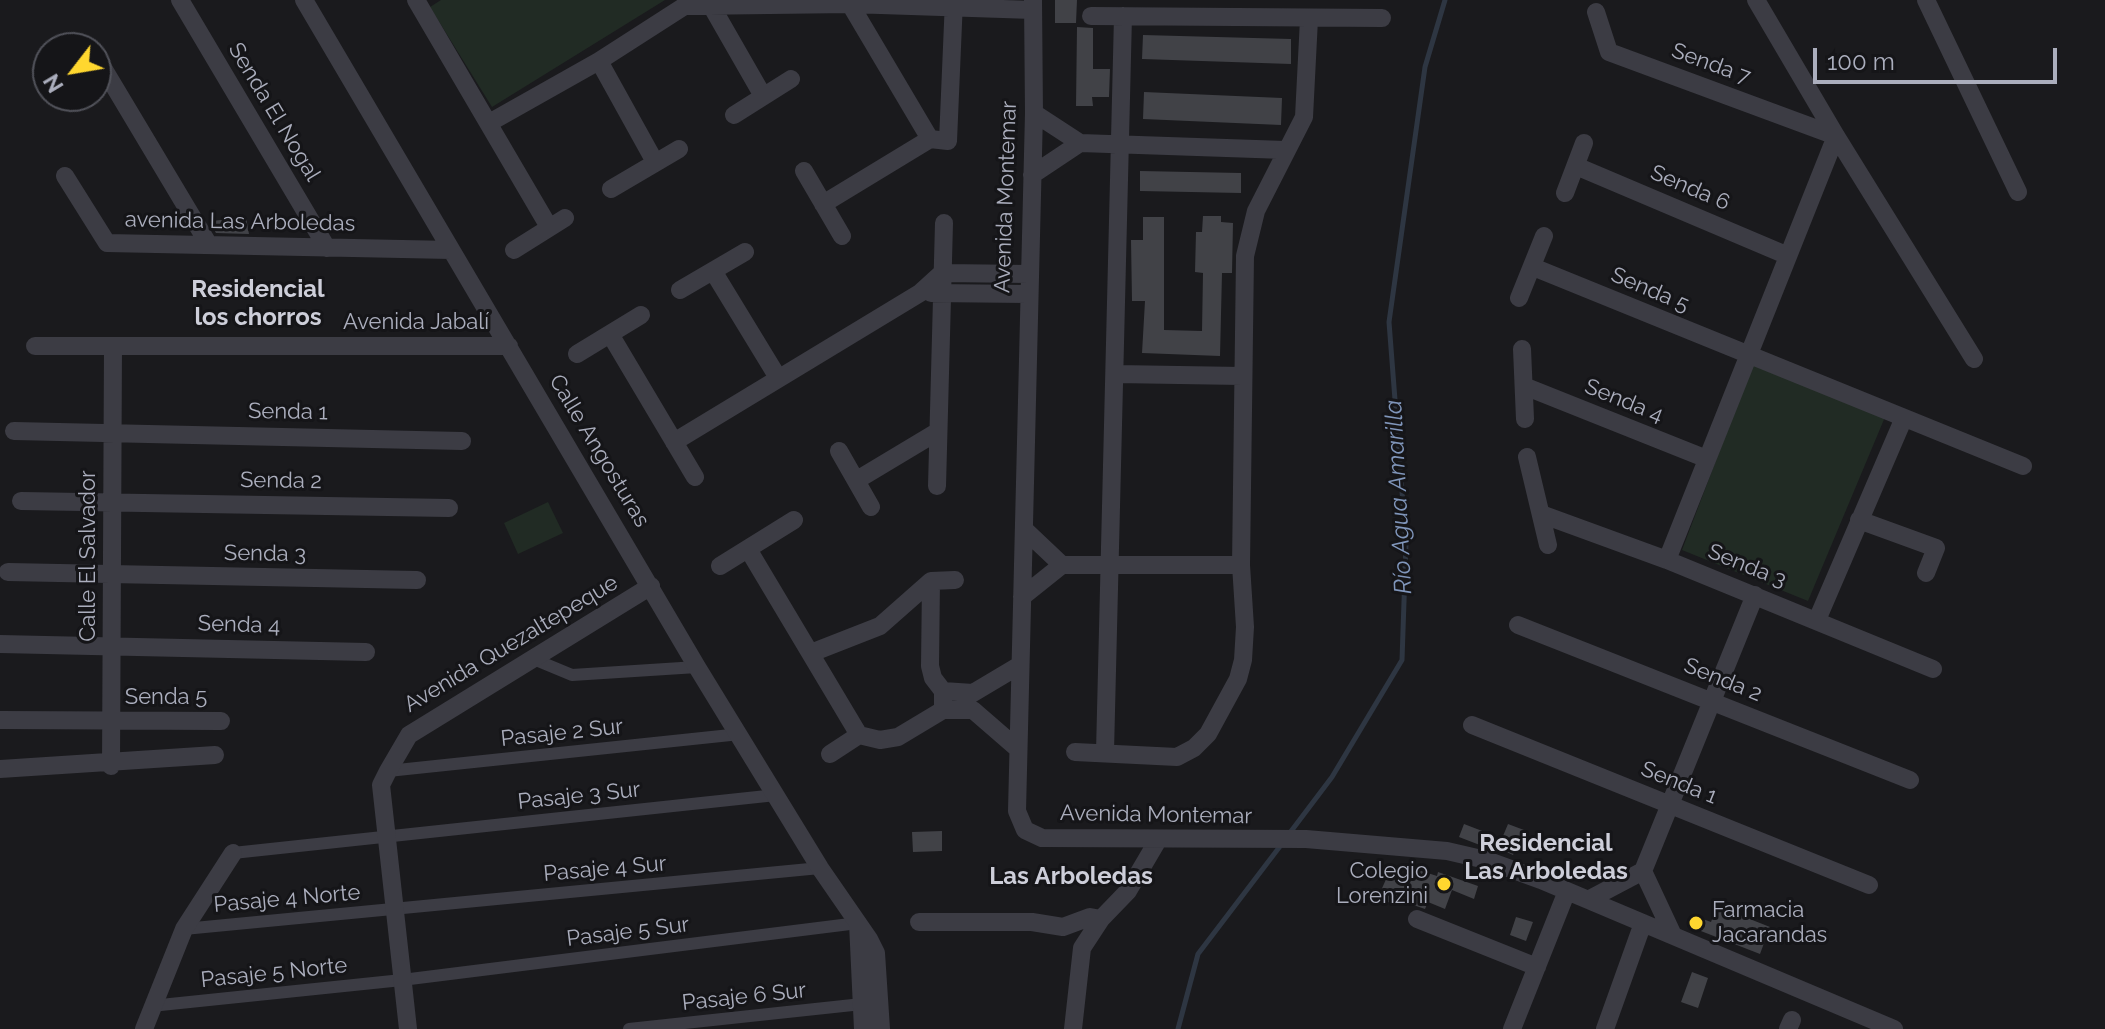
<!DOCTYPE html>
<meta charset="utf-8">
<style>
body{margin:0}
#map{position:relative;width:2105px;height:1029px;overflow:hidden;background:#1a1a1d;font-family:Raleway,sans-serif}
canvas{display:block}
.north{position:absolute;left:32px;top:32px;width:80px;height:80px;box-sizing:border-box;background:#151518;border:2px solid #51525a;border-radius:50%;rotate:239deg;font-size:22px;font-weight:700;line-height:32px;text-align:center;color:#abaebd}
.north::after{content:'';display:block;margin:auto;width:28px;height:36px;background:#ffd72f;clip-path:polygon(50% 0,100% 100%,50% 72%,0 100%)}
.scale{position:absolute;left:1813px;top:48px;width:244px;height:36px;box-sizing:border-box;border:4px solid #abaebd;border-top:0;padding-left:10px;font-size:24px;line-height:28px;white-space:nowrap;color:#abaebd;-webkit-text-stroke:6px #151518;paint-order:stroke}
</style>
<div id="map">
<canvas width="2105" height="1029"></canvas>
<div class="north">N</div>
<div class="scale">100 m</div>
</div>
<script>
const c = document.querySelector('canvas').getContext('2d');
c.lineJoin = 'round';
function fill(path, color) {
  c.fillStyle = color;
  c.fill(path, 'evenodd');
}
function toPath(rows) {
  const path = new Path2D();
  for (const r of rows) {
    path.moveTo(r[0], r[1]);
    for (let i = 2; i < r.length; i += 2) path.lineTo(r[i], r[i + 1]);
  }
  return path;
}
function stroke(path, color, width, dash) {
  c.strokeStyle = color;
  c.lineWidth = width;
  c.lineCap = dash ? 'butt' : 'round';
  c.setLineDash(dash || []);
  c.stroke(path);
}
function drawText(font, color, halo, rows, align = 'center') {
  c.font = font + ' Raleway,sans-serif';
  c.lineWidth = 6;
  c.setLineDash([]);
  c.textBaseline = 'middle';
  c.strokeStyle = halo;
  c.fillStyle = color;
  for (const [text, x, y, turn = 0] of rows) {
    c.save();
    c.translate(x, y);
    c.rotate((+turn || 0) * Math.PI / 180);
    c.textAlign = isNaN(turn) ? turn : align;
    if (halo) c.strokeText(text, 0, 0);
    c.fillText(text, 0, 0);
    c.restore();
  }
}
const green = toPath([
 [441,0,665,0,492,107,430,7],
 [1753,363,1885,417,1808,601,1682,550],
 [548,502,563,533,518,554,504,523]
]);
const stream = toPath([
 [1289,834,1332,777,1402,660,1406,543,1389,322,1425,67,1445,0],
 [1178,1029,1198,954,1281,845]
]);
const building = toPath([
 [1055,0,1077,0,1076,23,1055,23],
 [1077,27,1093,28,1093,69,1110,69,1109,97,1092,97,1093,106,1076,106],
 [1143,35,1291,39,1291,64,1142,59],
 [1144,92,1282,98,1281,125,1143,119],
 [1140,171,1241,173,1241,193,1140,191],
 [1203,216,1221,216,1221,222,1233,223,1232,273,1222,273,1220,356,1142,353,1145,301,1132,301,1131,240,1143,240,1143,217,1164,217,1164,330,1202,331,1203,273,1195,272,1196,232,1202,232],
 [246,217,249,234,216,233,213,228,212,221],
 [1464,824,1490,834,1485,847,1459,837],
 [1508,824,1524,830,1513,855,1498,848],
 [942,831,942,851,913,852,912,832],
 [1409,867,1437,876,1438,872,1478,886,1474,899,1452,890,1445,909,1428,902,1425,909,1393,898,1390,903,1378,897,1388,875,1403,882],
 [1717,906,1770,927,1760,954,1688,926,1692,915,1711,922],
 [1516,917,1533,922,1526,941,1510,935],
 [1692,972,1708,978,1698,1008,1681,1002]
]);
const pedestrian = toPath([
 [531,658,572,675,697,667],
 [388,771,740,734],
 [233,853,776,795],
 [184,929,820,868],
 [151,1006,402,980,858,923],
 [629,1029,862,1004]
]);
const minor = toPath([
 [180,0,327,248],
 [304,0,697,667,820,868,869,939,876,953,881,1029],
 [416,0,549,227],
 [708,0,763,96],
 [1033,0,1034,113,1017,811,1025,830,1042,838,1306,839,1447,851,1486,860,1541,880,1894,1029],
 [1756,0,1836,136,1974,359],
 [1926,0,2018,192],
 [850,4,930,139],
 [689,6,850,4,1033,10],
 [1596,12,1609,52,1836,136,1667,560],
 [1091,16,1382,18],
 [96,56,209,245],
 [599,61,655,162],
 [1034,113,1080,143],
 [734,115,791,79],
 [489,123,599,61,694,0],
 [1576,166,1786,255],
 [804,171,842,236],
 [1032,175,1080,143,1285,150],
 [65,176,107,243,451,250],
 [611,189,679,149],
 [1565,193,1584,143],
 [823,204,930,139,948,141,954,0],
 [514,250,565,218],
 [1533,267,2023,466],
 [713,271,777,376],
 [680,290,745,252],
 [931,293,1027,294],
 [1519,298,1544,236],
 [610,334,695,477],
 [35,346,509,346],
 [1522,349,1525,419],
 [577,354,641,315],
 [1116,374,1242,376],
 [1524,386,1707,459],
 [14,431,462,441],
 [674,442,920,293,942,273,1029,274],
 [839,451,871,507],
 [1527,457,1548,545],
 [857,480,937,432],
 [937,486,944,223],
 [21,501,449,508],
 [1541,514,1667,560,1933,669],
 [1859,520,1936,548,1926,573],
 [1025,530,1062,565],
 [748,549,859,735,880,740,898,737,943,710,973,710,1018,749],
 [720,566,794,520],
 [8,572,417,580],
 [931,581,930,666,933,678,943,691,943,710],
 [1022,597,1062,565,1241,565],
 [1817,620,1903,420],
 [1518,625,1910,780],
 [0,644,366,652],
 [811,653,880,626,931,581,955,580],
 [943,691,973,693,1020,665],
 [0,720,221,721],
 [1472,725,1869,885],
 [1075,752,1177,757,1194,748,1208,734,1238,679,1243,660,1245,627,1241,565,1245,256,1256,211,1304,117,1309,19],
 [1105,752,1123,16],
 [830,754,859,735],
 [111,766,113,346],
 [0,769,215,755],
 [1643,871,1672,933],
 [1588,900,1643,871,1755,595],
 [1417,919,1537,967],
 [919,922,1032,922,1063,927,1090,917,1101,919],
 [858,923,863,1029],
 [144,1029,184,929,233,853],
 [408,1029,381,785,388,771,409,735,651,586],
 [1073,1029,1082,948,1101,919,1128,891,1158,840],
 [1512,1029,1567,891],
 [1605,1029,1643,923],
 [1788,1029,1792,1020]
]);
const markers = [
 [1444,884,8,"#ffd72f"],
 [1696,923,8,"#ffd72f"]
];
const streetNames = [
 ["Senda 7",1711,64,20],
 ["Senda El Nogal",274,112,59],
 ["Senda 6",1690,188,23],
 ["Avenida Montemar",1006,197,-88],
 ["avenida Las Arboledas",240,222,1],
 ["Senda 5",1650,290,23],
 ["Avenida Jabalí",416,322],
 ["Senda 4",1624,401,22],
 ["Senda 1",288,412,1],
 ["Calle Angosturas",599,451,59],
 ["Senda 2",281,481,1],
 ["Senda 3",265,554,1],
 ["Calle El Salvador",88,556,-90],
 ["Senda 3",1747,566,22],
 ["Senda 4",239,625,2],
 ["Avenida Quezaltepeque",511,644,-31],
 ["Senda 2",1723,680,22],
 ["Senda 5",166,697],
 ["Pasaje 2 Sur",562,733,-6],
 ["Senda 1",1679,783,22],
 ["Pasaje 3 Sur",579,796,-6],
 ["Avenida Montemar",1156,815,1],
 ["Pasaje 4 Sur",605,869,-5],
 ["Pasaje 4 Norte",287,899,-5],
 ["Pasaje 5 Sur",628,932,-7],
 ["Pasaje 5 Norte",274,973,-6],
 ["Pasaje 6 Sur",744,997,-6]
];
const poiNames = [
 ["Colegio",1428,871],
 ["Lorenzini",1428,896],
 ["Farmacia",1712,910,"left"],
 ["Jacarandas",1712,935,"left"]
];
const neighbourhoodNames = [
 ["Residencial",258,290],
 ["los chorros",258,318],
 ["Residencial",1546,844],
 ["Las Arboledas",1546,872],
 ["Las Arboledas",1071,877]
];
const waterNames = [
 ["Río Agua Amarilla",1399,497,-93]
];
fill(green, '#212b24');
stroke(stream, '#2e3642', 5);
fill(building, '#414247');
stroke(pedestrian, '#3c3c44', 12);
stroke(minor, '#3c3c44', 18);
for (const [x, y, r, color] of markers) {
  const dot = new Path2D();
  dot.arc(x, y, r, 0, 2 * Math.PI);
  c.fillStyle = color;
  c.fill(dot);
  stroke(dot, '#151518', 3);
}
drawText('22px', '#abaebd', '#151518', streetNames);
drawText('22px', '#abaebd', '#151518', poiNames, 'right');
drawText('bold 24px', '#cdced9', '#151518', neighbourhoodNames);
drawText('italic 24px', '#8096bb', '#151518', waterNames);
</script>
